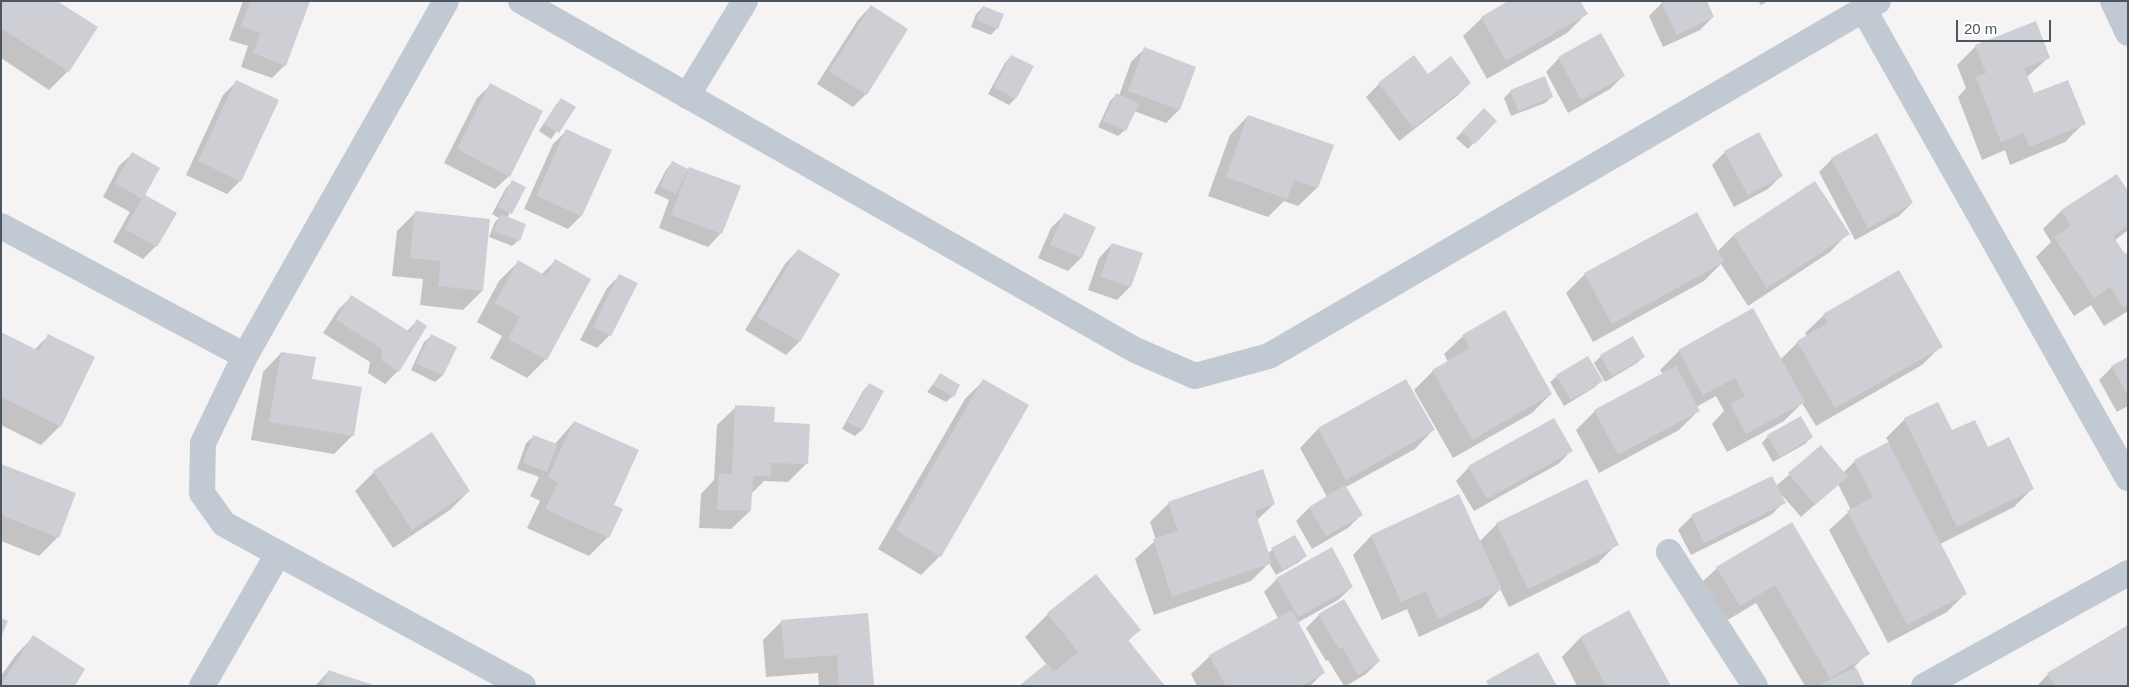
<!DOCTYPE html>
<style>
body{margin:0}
#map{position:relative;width:2129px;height:687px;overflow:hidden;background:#f5f3f3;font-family:Helvetica,sans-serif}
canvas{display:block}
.frame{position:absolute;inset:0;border:2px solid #4a5661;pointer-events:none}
.scale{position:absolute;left:1956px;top:20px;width:95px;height:22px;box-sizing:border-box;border:2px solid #4a5661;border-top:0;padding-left:6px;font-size:15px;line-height:18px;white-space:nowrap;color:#4a5661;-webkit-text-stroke:4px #fff;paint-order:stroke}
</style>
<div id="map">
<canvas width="2129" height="687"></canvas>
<div class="frame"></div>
<div class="scale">20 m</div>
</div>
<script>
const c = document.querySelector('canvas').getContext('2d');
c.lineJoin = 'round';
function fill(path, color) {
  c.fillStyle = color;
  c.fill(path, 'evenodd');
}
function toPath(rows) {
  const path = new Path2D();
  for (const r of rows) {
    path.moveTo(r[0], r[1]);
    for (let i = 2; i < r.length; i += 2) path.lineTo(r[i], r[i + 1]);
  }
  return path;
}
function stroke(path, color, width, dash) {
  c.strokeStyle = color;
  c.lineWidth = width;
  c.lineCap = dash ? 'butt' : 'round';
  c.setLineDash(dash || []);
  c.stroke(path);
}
const shadow = toPath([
 [1,1,68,71,49,90,1,58],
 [243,1,309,1,285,65,272,78,241,67,248,46,229,40],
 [1758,1,1768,1,1761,5],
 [1662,3,1713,17,1700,30,1663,47,1649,16],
 [871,6,866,94,853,107,817,84,858,20],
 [983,7,997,28,991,35,971,27,976,14],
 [1586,14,1567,33,1487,79,1463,36,1482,18],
 [1976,46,2048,58,2027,77,2034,95,2084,123,2065,142,2010,165,2005,150,1982,160,1958,97,1966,88,1957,65],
 [1144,49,1179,110,1166,123,1134,111,1125,130,1118,136,1098,127,1110,101,1116,95,1119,96,1131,62],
 [1011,56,1015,99,1009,105,988,94,1005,63],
 [1559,58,1623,76,1610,89,1568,113,1546,72],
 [1428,76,1470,83,1457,96,1399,141,1366,97,1379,84],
 [236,82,240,181,227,194,186,175,223,95],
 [491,85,509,176,495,189,444,163,477,98],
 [1511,91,1552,97,1545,103,1511,116,1504,98],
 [561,99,574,107,551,139,539,131,555,106],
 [1484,110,1495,121,1468,149,1456,138],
 [1248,116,1317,188,1298,206,1284,201,1268,217,1208,196,1230,135],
 [566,131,610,151,581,216,568,229,524,209,553,144],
 [1725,152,1781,176,1768,189,1734,207,1712,165],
 [133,153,156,246,143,259,113,242,130,212,103,197,119,166],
 [1832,159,1912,203,1899,216,1855,240,1819,172],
 [672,163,687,170,689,168,721,233,708,247,659,228,669,200,654,193,666,170],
 [513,181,524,188,507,218,519,240,512,246,489,237,495,222,499,218,492,214,506,188],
 [1815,182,1848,233,1830,252,1748,306,1721,264,1704,281,1593,342,1566,293,1585,274,1717,252,1733,236],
 [2128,194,2128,230,2115,240,2125,256,2128,254,2128,311,2104,326,2091,305,2074,316,2036,257,2051,242,2043,229,2062,210],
 [415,213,482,291,463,310,420,305,423,279,392,276,397,231],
 [1064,215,1094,228,1081,258,1068,271,1038,258,1051,228],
 [1112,244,1130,287,1117,300,1088,290,1099,258],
 [798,250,838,274,799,342,786,355,745,330,785,264],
 [555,261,589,280,546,359,527,378,490,358,502,336,477,322,499,281,518,262,541,275],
 [620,275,610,335,597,348,580,340,607,288],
 [351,297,407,331,417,321,398,371,385,384,368,373,370,362,323,333,338,310],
 [1824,315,1941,346,1922,365,1816,426,1802,403,1784,421,1727,452,1712,424,1724,411,1716,396,1696,407,1698,411,1679,430,1599,473,1576,430,1595,411,1663,374,1660,370,1679,351,1780,360,1798,342,1807,337,1805,333],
 [1,334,34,350,48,336,60,426,41,445,1,425],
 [431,336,455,348,442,376,435,382,411,370,424,342],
 [1463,336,1551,394,1532,413,1453,458,1414,390,1433,371,1448,362,1444,354],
 [281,353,311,380,353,435,334,454,251,440,263,372],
 [1601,356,1643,357,1637,363,1605,382,1594,363],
 [2128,358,2128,406,2117,412,2099,380,2112,367],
 [940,375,953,396,946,402,927,392],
 [1557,376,1601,381,1595,387,1564,406,1550,382],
 [984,380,940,556,921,575,878,549,965,399],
 [1406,380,1433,430,1415,449,1346,487,1361,515,1348,528,1312,549,1296,521,1309,508,1327,497,1300,448,1318,429],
 [869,384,882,392,862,430,855,436,842,429,863,391],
 [736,407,773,424,807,463,788,482,764,481,750,495,750,511,731,529,699,528,701,494,714,480,717,425],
 [1905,419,1952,432,1987,449,2032,489,2014,507,1940,544,1966,593,1947,612,1888,643,1829,530,1851,510,1838,484,1801,517,1781,494,1784,502,1771,515,1691,555,1678,530,1691,517,1772,477,1776,486,1821,447,1843,473,1855,461,1889,443,1886,438],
 [574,422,612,505,608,537,589,556,527,528,540,501,530,496,539,477,517,469,526,443,533,437,554,445],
 [1768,436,1812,437,1805,444,1773,462,1762,443],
 [1571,451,1558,464,1474,511,1456,481,1469,467],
 [1,466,58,537,39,556,1,541],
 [374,472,469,491,450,510,393,548,355,491],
 [1586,481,1617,544,1598,563,1509,607,1500,589,1482,608,1419,637,1407,609,1382,620,1353,555,1371,536,1479,542,1497,524],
 [1169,503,1274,504,1256,521,1267,554,1272,550,1306,556,1299,562,1276,575,1269,563,1251,581,1154,615,1135,559,1156,540,1150,522],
 [1791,523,1868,653,1854,667,1863,686,1805,686,1756,603,1721,624,1698,586,1717,568],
 [1277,579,1352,587,1338,600,1297,623,1324,672,1310,686,1197,686,1191,674,1210,656,1278,618,1264,592],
 [1629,612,1669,686,1577,686,1562,657,1580,638],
 [867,614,873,686,819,686,818,673,766,677,763,640,782,621],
 [1048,614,1139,630,1128,641,1021,686,1047,665,1025,637],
 [1319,615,1379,661,1366,674,1346,686,1344,686,1328,660,1326,661,1306,628],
 [33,637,1,686,1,676,15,656],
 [329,671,370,686,315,686],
 [2048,674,2128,686,2037,686]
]);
const building = toPath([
 [1,1,57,1,98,27,69,72,1,28],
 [250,1,310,1,286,66,253,53,260,33,241,26],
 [1508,1,1580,1,1588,14,1506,61,1481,17],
 [1663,1,1707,1,1714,17,1677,35,1661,2],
 [871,5,908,29,867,95,829,71],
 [983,6,1004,14,998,29,977,20],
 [2036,21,2050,58,2024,68,2034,93,2068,80,2086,124,2029,147,2024,133,2001,142,1976,77,1986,73,1975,45],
 [1601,33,1625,76,1581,100,1558,57],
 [1144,47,1196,67,1180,110,1128,91],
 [1011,55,1034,66,1016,99,994,87],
 [1414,55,1428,74,1451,56,1471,83,1413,128,1378,83],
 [1545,76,1553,97,1518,111,1510,90],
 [236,80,279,100,241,182,198,161],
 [490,83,543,111,510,177,457,149],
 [1116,93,1139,104,1126,131,1103,121],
 [561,98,576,107,559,133,544,124],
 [1484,108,1497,121,1475,144,1462,131],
 [1248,115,1334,145,1318,188,1294,180,1287,199,1226,177],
 [566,129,612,150,582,216,536,196],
 [1759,132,1783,176,1748,195,1724,151],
 [1877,133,1913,203,1868,228,1831,158],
 [132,152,160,168,145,195,177,213,157,247,125,229,142,199,115,183],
 [672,161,688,169,676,194,660,187],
 [689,167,741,186,722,234,671,215],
 [2117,174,2128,191,2128,226,2113,236,2125,254,2128,252,2128,305,2123,308,2110,287,2094,298,2054,237,2071,226,2061,210],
 [512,180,526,187,512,214,498,207],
 [1815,181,1850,234,1767,288,1733,235],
 [415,211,490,219,483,291,438,286,441,261,410,258],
 [1697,212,1724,262,1612,324,1584,273],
 [1064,213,1096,227,1082,258,1050,245],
 [501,214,526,224,520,241,494,231],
 [1112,243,1143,253,1131,287,1101,277],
 [798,249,840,274,800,342,757,317],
 [555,259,591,279,547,360,508,339,520,317,495,303,518,260,546,276],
 [1899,270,1943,347,1835,408,1797,341,1828,323,1823,314],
 [619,274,638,283,611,336,593,327],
 [351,295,410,332,417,319,427,326,399,372,381,360,382,349,336,320],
 [1753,308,1805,402,1746,434,1730,404,1745,396,1735,378,1703,395,1678,350],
 [1505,310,1552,394,1472,440,1432,370,1470,348,1462,335],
 [1,332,39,351,48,334,95,357,61,427,1,397],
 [431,334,457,347,443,376,416,363],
 [1633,336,1645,357,1612,376,1600,355],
 [281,352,316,357,312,379,362,387,354,436,269,422],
 [1588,356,1603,381,1571,400,1556,375],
 [2128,357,2128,396,2111,366],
 [1676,366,1700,411,1618,455,1594,410],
 [940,373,960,385,954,397,933,385],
 [983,379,1029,405,941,557,896,530],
 [1406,379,1435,430,1346,480,1318,428],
 [869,383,884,391,863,430,847,422],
 [1938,402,1952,430,1975,420,1988,447,2009,437,2034,489,1957,527,1904,418],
 [735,405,775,407,774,422,810,424,808,464,771,463,771,476,753,476,751,511,717,510,719,474,732,474],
 [1801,416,1813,437,1780,457,1767,435],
 [1554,418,1573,451,1487,499,1468,466],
 [574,421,639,450,614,505,623,509,609,538,545,509,558,482,548,477],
 [432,432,470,491,412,530,373,471],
 [533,435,557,444,547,472,523,463],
 [1888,442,1967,594,1907,625,1847,511,1873,497,1854,460],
 [1821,445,1848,477,1815,505,1788,473],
 [1,464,76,493,59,538,1,515],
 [1263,469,1275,504,1255,511,1272,563,1172,597,1153,539,1178,531,1168,502],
 [1772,476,1786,503,1704,543,1691,515],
 [1587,479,1619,545,1528,589,1496,523],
 [1345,485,1363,515,1326,536,1309,507],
 [1459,494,1502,589,1438,619,1426,591,1401,602,1371,535],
 [1792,522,1870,654,1830,678,1775,585,1740,606,1716,567],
 [1295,535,1307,556,1283,570,1271,548],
 [1332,547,1353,587,1298,617,1276,578],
 [1096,574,1141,630,1128,640,1165,686,1019,686,1047,663,1054,672,1078,652,1047,613],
 [1344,599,1380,661,1358,675,1342,647,1339,649,1318,614],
 [1292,610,1325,673,1301,686,1226,686,1209,655],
 [1629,610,1671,686,1606,686,1580,637],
 [868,613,874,686,839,686,837,655,785,659,781,620],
 [1,618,8,621,1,637],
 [2128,625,2128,686,2055,686,2047,673],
 [33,635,85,669,75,686,1,686],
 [1538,652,1557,686,1489,686,1486,681],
 [1856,667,1865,686,1822,686,1821,684],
 [328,670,373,685,373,686,323,686]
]);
const minor = toPath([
 [446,1,245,356,203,443,202,493,224,524,523,686],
 [521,1,1135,350,1195,376,1269,356,1878,1],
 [2113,1,2128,33],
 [1864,10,2128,478],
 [687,96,745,1],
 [1,226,245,356],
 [1669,552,1755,686],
 [202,686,278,554],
 [1924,686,2128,573]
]);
fill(shadow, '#0003');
fill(building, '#cdcfd5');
stroke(minor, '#c1cad2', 26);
</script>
